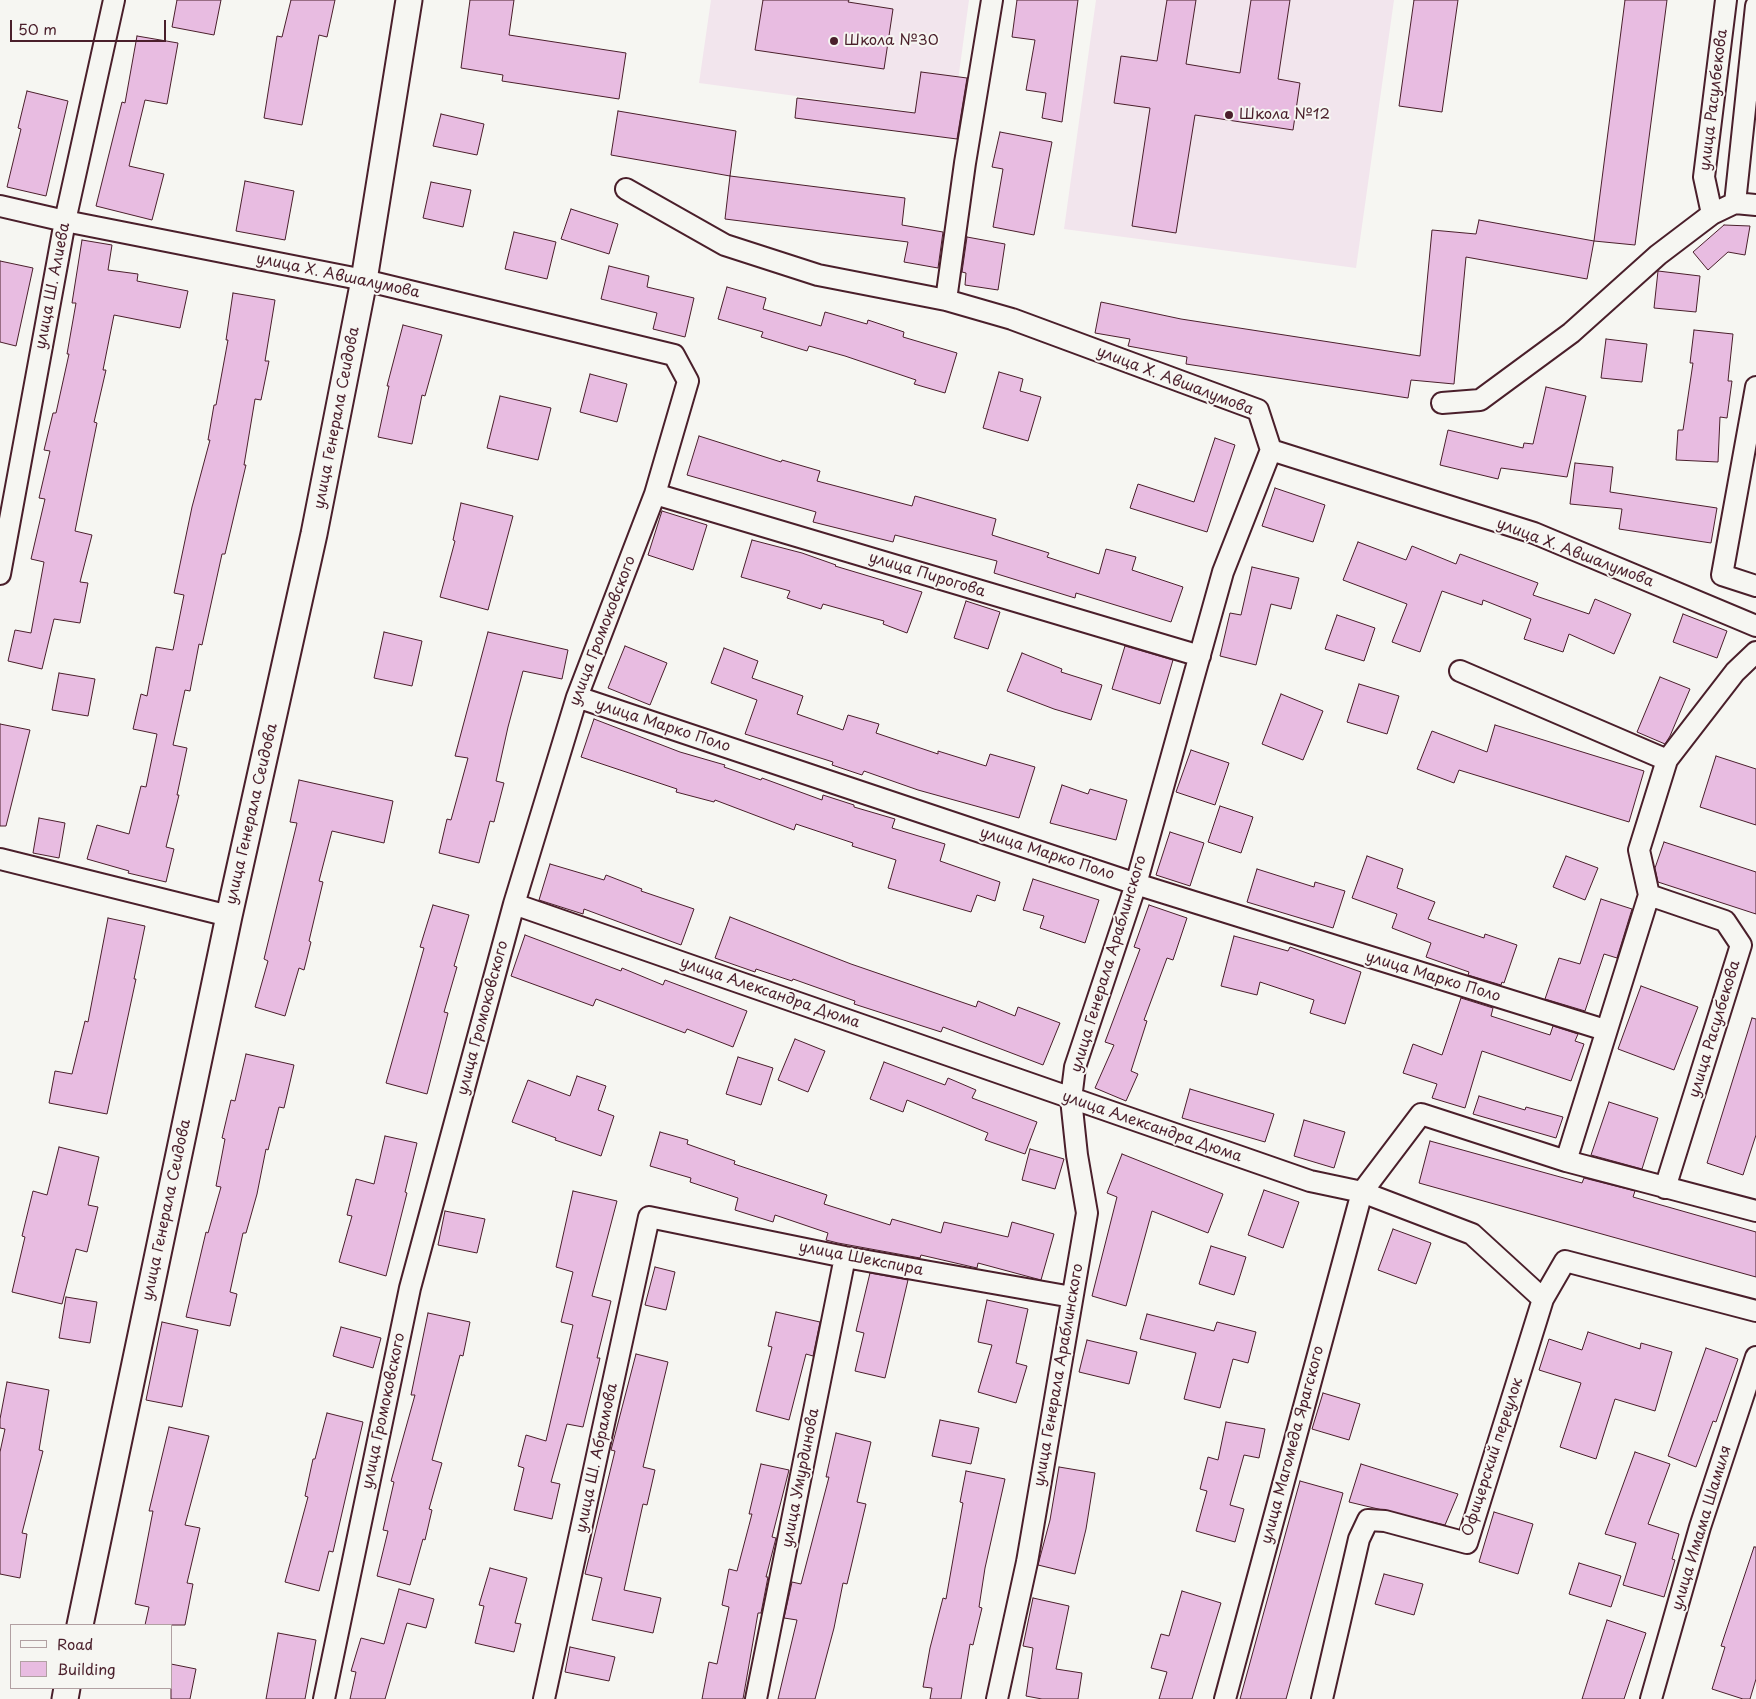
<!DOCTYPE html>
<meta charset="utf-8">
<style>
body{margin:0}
#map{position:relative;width:1756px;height:1699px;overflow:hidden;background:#f6f6f2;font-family:"Playpen Sans",sans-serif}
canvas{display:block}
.legend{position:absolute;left:10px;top:1624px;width:162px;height:65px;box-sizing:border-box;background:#f6f6f2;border:1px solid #b1a0a2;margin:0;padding:6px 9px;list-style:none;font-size:15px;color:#4a1f2b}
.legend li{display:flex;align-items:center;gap:10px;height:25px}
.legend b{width:25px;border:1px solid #b1a0a2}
.scale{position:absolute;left:10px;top:20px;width:156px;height:22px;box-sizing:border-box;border:2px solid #4a1f2b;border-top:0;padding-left:6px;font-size:15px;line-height:18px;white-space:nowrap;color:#4a1f2b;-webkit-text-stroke:4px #f6f6f2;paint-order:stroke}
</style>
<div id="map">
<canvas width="1756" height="1699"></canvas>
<ul class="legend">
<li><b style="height:6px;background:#f6f6f2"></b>Road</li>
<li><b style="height:14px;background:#e8bce1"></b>Building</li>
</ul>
<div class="scale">50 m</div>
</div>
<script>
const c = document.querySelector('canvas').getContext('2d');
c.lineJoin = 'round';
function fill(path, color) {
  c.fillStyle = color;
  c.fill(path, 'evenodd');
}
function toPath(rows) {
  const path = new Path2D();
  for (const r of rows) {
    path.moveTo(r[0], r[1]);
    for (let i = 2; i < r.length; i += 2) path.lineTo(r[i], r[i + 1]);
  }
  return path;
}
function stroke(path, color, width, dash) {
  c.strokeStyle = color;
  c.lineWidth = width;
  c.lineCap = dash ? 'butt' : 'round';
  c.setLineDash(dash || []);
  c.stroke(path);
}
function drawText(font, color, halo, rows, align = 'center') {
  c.font = font + ' "Playpen Sans",sans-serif';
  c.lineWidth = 4;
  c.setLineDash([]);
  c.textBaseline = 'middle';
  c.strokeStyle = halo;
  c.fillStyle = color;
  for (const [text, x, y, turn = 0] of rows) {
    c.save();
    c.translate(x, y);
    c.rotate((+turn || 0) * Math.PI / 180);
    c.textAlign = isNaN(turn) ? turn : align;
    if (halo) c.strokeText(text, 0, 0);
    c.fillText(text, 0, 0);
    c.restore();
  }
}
const built = toPath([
 [711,0,969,0,953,117,699,83],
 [1096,0,1394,0,1356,268,1064,229]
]);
const building = toPath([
 [177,0,221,0,214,35,172,27,177,0],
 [291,0,335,0,327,37,319,35,302,125,264,118,277,36,282,37,291,0],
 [470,0,514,0,509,35,626,53,619,99,502,81,503,75,461,68,470,0],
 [763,0,849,0,848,2,893,9,884,69,755,50,763,0],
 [1017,0,1078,0,1062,122,1042,118,1046,93,1026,90,1035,40,1012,37,1017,0],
 [1167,0,1196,0,1186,64,1240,73,1251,0,1290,0,1278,79,1300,83,1293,130,1195,115,1176,233,1132,226,1150,108,1114,103,1121,56,1157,61,1167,0],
 [1414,0,1458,0,1442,112,1399,106,1414,0],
 [1625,0,1667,0,1635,245,1594,241,1625,0],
 [137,36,178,43,167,104,145,100,129,166,164,174,152,220,96,206,122,102,125,103,137,36],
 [921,72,967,78,957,139,795,118,797,98,915,113,921,72],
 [27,91,68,101,46,196,7,187,21,129,18,128,27,91],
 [618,111,736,131,730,176,611,155,618,111],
 [441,114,484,124,477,155,433,146,441,114],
 [1000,132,1052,142,1034,235,993,227,1003,169,992,167,1000,132],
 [730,176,905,198,902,225,943,232,938,268,904,262,908,242,725,219,730,176],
 [245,181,294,191,285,240,236,231,245,181],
 [431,182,471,190,463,227,423,218,431,182],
 [571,209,618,224,609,254,561,239,571,209],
 [1479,220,1594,241,1587,279,1466,257,1454,384,1411,380,1408,398,1186,364,1187,357,1128,346,1130,339,1095,333,1101,302,1181,319,1420,356,1432,230,1476,234,1479,220],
 [1724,225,1750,226,1745,255,1728,252,1708,270,1693,252,1724,225],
 [514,232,556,242,547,279,505,269,514,232],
 [967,237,1005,244,998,290,965,285,966,273,962,272,967,237],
 [82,240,112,245,108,270,138,274,137,281,188,291,180,328,114,315,103,370,106,370,94,422,97,423,75,531,92,535,80,582,88,583,80,623,54,619,42,669,8,661,15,630,31,633,44,562,31,559,45,499,39,498,50,451,44,450,53,413,56,413,69,354,67,354,76,303,72,303,82,240],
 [0,261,33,268,16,346,0,342,0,261],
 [609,266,649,276,647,287,694,298,685,337,653,329,657,313,601,299,609,266],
 [1658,271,1700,276,1696,312,1654,308,1658,271],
 [727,287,766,298,763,309,821,326,825,312,867,324,868,320,904,332,903,337,957,353,945,393,914,384,916,380,845,356,809,346,807,351,761,337,763,332,718,319,727,287],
 [233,293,275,300,265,361,269,361,261,400,255,399,244,465,246,465,225,554,222,554,202,645,199,644,190,691,185,690,173,745,187,748,177,795,179,795,166,847,174,849,166,882,128,873,129,871,87,859,97,825,129,834,141,786,146,787,157,734,133,729,141,694,147,696,156,647,173,650,184,595,174,593,192,507,210,440,208,440,214,405,216,405,228,340,226,340,233,293],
 [403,325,442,335,425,396,422,395,412,444,378,437,389,386,387,386,403,325],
 [1694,330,1733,334,1728,381,1732,381,1727,418,1720,417,1718,462,1676,460,1678,430,1683,430,1693,363,1690,363,1694,330],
 [1606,339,1647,344,1642,382,1601,378,1606,339],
 [999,372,1023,379,1020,391,1041,397,1028,441,983,428,999,372],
 [590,374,627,384,617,422,580,412,590,374],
 [1546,387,1586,396,1567,477,1501,468,1498,479,1440,465,1448,430,1523,448,1524,443,1533,444,1546,387],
 [500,396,551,408,538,460,487,448,500,396],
 [699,436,781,462,782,460,820,471,817,481,912,506,915,496,996,519,992,535,1049,553,1047,557,1099,574,1106,549,1136,557,1132,570,1183,587,1171,622,1076,593,1075,598,994,573,997,561,895,535,893,542,813,522,816,512,687,475,699,436],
 [1215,438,1235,445,1207,532,1130,508,1138,484,1194,502,1215,438],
 [1575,463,1613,467,1610,492,1717,508,1711,543,1619,529,1622,509,1570,504,1575,463],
 [1275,488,1325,505,1313,542,1262,526,1275,488],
 [461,503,513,516,488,610,440,597,455,541,453,540,461,503],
 [662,511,707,525,693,570,648,555,662,511],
 [752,540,802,553,836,565,835,566,922,592,907,633,883,624,884,621,823,604,821,609,787,598,790,591,741,577,752,540],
 [1358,542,1406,560,1412,546,1456,564,1460,554,1538,583,1533,595,1589,614,1595,599,1631,614,1614,654,1569,634,1563,652,1524,639,1531,619,1483,600,1482,605,1442,591,1420,652,1392,642,1407,604,1343,580,1358,542],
 [1252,567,1299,578,1291,609,1271,604,1256,665,1220,656,1230,613,1241,615,1252,567],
 [966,601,1000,612,988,649,954,638,966,601],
 [1683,614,1727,631,1717,658,1673,642,1683,614],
 [1337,615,1375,628,1364,661,1325,649,1337,615],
 [384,632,422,641,412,686,374,678,384,632],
 [488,632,568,650,562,679,523,671,508,727,496,781,504,783,494,822,490,821,479,863,439,853,447,819,451,820,468,758,455,756,488,632],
 [625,646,667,663,650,705,608,688,625,646],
 [1125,646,1173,660,1160,704,1112,689,1125,646],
 [724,648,758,661,752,678,803,696,797,714,843,730,848,715,879,724,876,733,938,754,938,751,986,766,990,754,1035,767,1019,818,918,790,864,771,862,775,832,765,833,762,745,734,757,700,711,683,724,648],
 [1022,653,1062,669,1061,672,1102,685,1091,720,1054,709,1007,691,1022,653],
 [59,673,95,679,88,716,52,710,59,673],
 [1660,677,1690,689,1670,736,1665,744,1637,732,1660,677],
 [1359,684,1399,696,1387,734,1347,722,1359,684],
 [1281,694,1323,711,1303,760,1262,744,1281,694],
 [594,719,680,752,725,765,724,767,761,780,762,778,822,800,823,795,854,805,854,807,895,819,892,828,945,844,940,861,1000,882,995,901,977,895,971,912,888,888,896,860,852,846,853,843,796,824,794,830,715,800,714,802,676,792,677,789,581,757,594,719],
 [0,724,30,730,6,826,0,826,0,724],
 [1495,725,1644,771,1629,822,1459,770,1454,783,1417,769,1432,731,1487,752,1495,725],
 [1191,750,1229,763,1215,805,1176,792,1191,750],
 [1716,756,1756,769,1756,825,1700,807,1716,756],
 [299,780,393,801,384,843,332,831,319,881,323,882,309,941,311,942,304,970,299,968,285,1016,255,1007,268,961,264,959,297,823,290,822,299,780],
 [1062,785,1088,794,1090,789,1127,800,1116,840,1050,823,1062,785],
 [1220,806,1253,817,1241,853,1208,842,1220,806],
 [39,818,65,823,59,858,33,853,39,818],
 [1170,832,1204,843,1190,886,1156,875,1170,832],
 [1664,842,1756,872,1756,914,1658,882,1655,868,1664,842],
 [1367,856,1403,869,1397,888,1435,902,1428,919,1484,938,1485,934,1517,945,1504,983,1502,982,1501,985,1468,975,1469,972,1426,957,1431,943,1392,928,1397,914,1352,898,1367,856],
 [1566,856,1598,868,1585,900,1553,887,1566,856],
 [550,864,604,880,606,875,642,889,641,891,694,909,681,945,584,909,583,914,539,900,550,864],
 [1257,869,1314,887,1315,882,1345,891,1333,928,1247,902,1257,869],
 [1033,879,1099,900,1085,943,1040,928,1044,916,1023,910,1033,879],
 [1601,899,1632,909,1617,958,1604,954,1585,1011,1545,999,1559,958,1580,964,1601,899],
 [433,905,469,915,454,966,457,967,444,1012,448,1013,427,1094,386,1083,424,948,420,947,433,905],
 [1149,905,1187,918,1173,960,1167,958,1144,1020,1147,1021,1131,1071,1138,1074,1126,1101,1095,1088,1114,1045,1105,1042,1140,949,1134,947,1149,905],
 [730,917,851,964,976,1007,978,1001,1015,1016,1018,1007,1060,1023,1043,1065,943,1027,941,1032,854,1004,855,1001,793,979,792,981,756,969,755,972,715,958,730,917],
 [108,918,145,926,134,979,136,979,107,1114,49,1103,55,1071,72,1074,85,1021,88,1022,108,918],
 [525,935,621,971,622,968,663,985,665,980,747,1011,733,1047,687,1029,685,1033,596,999,593,1006,511,976,525,935],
 [1234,936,1288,951,1290,947,1361,972,1345,1024,1310,1013,1314,1000,1260,982,1257,995,1221,986,1234,936],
 [1641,986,1698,1007,1674,1070,1618,1049,1641,986],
 [1461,998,1493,1008,1491,1016,1550,1035,1553,1026,1578,1034,1575,1041,1584,1044,1571,1081,1482,1051,1465,1108,1432,1098,1437,1084,1403,1073,1413,1044,1442,1055,1461,998],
 [1752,1018,1756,1019,1756,1135,1743,1175,1707,1163,1752,1018],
 [795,1039,825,1051,808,1092,778,1080,795,1039],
 [246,1054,294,1065,284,1108,279,1107,268,1150,266,1149,257,1194,246,1233,243,1233,230,1292,237,1294,230,1326,186,1317,206,1232,208,1233,221,1187,216,1186,225,1139,222,1138,231,1100,235,1101,246,1054],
 [738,1057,773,1068,761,1105,726,1094,738,1057],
 [884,1062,945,1085,948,1078,976,1090,972,1098,1037,1122,1025,1154,985,1140,988,1133,907,1100,903,1112,870,1099,884,1062],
 [577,1076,606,1086,598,1110,614,1116,601,1156,555,1140,556,1138,512,1122,528,1080,570,1096,577,1076],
 [1190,1089,1274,1114,1265,1142,1182,1118,1190,1089],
 [1479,1096,1525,1110,1526,1107,1563,1117,1556,1138,1473,1114,1479,1096],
 [1609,1102,1658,1118,1642,1169,1591,1155,1609,1102],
 [1304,1120,1345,1132,1334,1168,1294,1156,1304,1120],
 [660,1132,688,1140,687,1144,735,1161,734,1164,827,1195,824,1204,890,1225,892,1219,941,1233,944,1222,1008,1237,1012,1222,1054,1234,1041,1280,978,1263,977,1268,921,1255,920,1258,838,1243,826,1240,828,1233,775,1215,773,1222,735,1210,738,1198,690,1182,691,1178,650,1166,660,1132],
 [385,1136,417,1143,405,1192,407,1193,386,1276,339,1262,352,1216,347,1215,356,1179,374,1184,385,1136],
 [1430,1141,1582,1183,1584,1178,1635,1191,1633,1197,1756,1232,1756,1277,1419,1183,1430,1141],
 [59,1147,99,1157,88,1205,98,1207,87,1252,76,1249,62,1304,12,1292,25,1237,22,1236,33,1191,47,1195,59,1147],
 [1030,1149,1064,1159,1055,1189,1022,1180,1030,1149],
 [1122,1154,1223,1194,1208,1233,1152,1211,1126,1306,1092,1296,1117,1197,1107,1193,1122,1154],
 [1264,1190,1299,1202,1283,1248,1248,1235,1264,1190],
 [573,1191,617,1201,592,1296,611,1301,597,1358,600,1358,583,1427,567,1424,551,1482,560,1484,552,1519,514,1510,524,1468,518,1466,526,1435,546,1441,573,1325,561,1322,573,1272,556,1267,573,1191],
 [445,1211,485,1219,477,1253,438,1245,445,1211],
 [1393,1229,1431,1243,1416,1284,1378,1270,1393,1229],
 [1211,1246,1246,1257,1234,1295,1199,1284,1211,1246],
 [655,1267,675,1272,666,1310,645,1305,655,1267],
 [870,1273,908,1280,885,1378,855,1371,864,1333,856,1331,870,1273],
 [66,1297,97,1302,90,1343,59,1338,66,1297],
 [987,1300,1028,1309,1016,1363,1027,1366,1016,1403,978,1392,992,1345,978,1342,987,1300],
 [776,1312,820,1322,813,1356,806,1354,789,1420,756,1411,772,1347,768,1346,776,1312],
 [428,1313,470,1322,463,1356,460,1355,432,1460,442,1463,429,1509,432,1510,425,1540,423,1539,410,1585,377,1576,388,1531,383,1530,394,1482,391,1481,415,1395,411,1395,428,1313],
 [1147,1314,1214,1331,1217,1322,1256,1332,1248,1363,1233,1359,1220,1408,1184,1399,1196,1353,1140,1339,1147,1314],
 [162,1322,198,1330,182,1407,146,1400,162,1322],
 [341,1327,381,1338,373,1368,333,1356,341,1327],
 [1588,1332,1640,1349,1641,1343,1672,1352,1655,1411,1615,1399,1596,1459,1560,1447,1581,1383,1539,1370,1549,1339,1582,1350,1588,1332],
 [1087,1340,1137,1352,1129,1384,1079,1372,1087,1340],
 [1706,1348,1738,1359,1716,1422,1713,1421,1696,1467,1668,1456,1706,1348],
 [636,1354,668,1362,643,1467,655,1470,647,1505,643,1504,624,1590,661,1598,653,1633,592,1620,602,1578,585,1574,615,1451,611,1450,636,1354],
 [7,1382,49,1390,39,1450,43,1451,22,1533,27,1534,20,1578,0,1574,0,1452,5,1429,0,1428,0,1419,7,1382],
 [1323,1393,1360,1404,1349,1440,1312,1429,1323,1393],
 [327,1413,363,1422,333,1552,329,1551,319,1591,285,1582,308,1497,305,1496,313,1459,315,1459,327,1413],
 [940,1420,979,1428,971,1464,932,1456,940,1420],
 [1226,1422,1265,1429,1259,1458,1244,1455,1230,1505,1244,1509,1235,1542,1196,1531,1207,1491,1200,1489,1208,1457,1218,1460,1226,1422],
 [169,1427,209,1436,185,1525,200,1528,187,1583,193,1584,185,1625,145,1625,149,1607,135,1604,153,1511,149,1511,169,1427],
 [836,1433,871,1442,857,1502,866,1504,847,1584,843,1583,834,1628,815,1699,778,1699,797,1620,784,1618,792,1582,801,1584,829,1477,826,1477,836,1433],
 [1635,1452,1670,1464,1648,1524,1679,1534,1672,1559,1675,1560,1664,1597,1623,1585,1636,1543,1605,1534,1635,1452],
 [761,1464,789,1470,772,1537,776,1538,766,1577,768,1577,761,1613,758,1613,743,1699,702,1699,709,1662,717,1664,729,1607,722,1605,729,1569,737,1571,752,1514,749,1514,761,1464],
 [1361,1464,1458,1494,1445,1525,1349,1502,1361,1464],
 [1059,1467,1095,1473,1086,1529,1075,1574,1038,1565,1050,1520,1059,1467],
 [966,1471,1005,1479,985,1568,979,1607,982,1608,973,1645,970,1644,961,1699,930,1699,932,1688,923,1687,930,1648,943,1598,946,1599,963,1503,960,1502,966,1471],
 [1300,1481,1343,1493,1286,1699,1240,1699,1300,1481],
 [1494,1512,1533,1524,1518,1574,1479,1562,1494,1512],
 [1754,1547,1756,1547,1756,1679,1750,1699,1743,1699,1712,1689,1725,1647,1721,1646,1754,1547],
 [1579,1563,1621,1576,1611,1607,1569,1594,1579,1563],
 [490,1568,527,1578,515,1623,521,1624,514,1652,475,1643,484,1606,479,1605,490,1568],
 [1384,1574,1423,1584,1414,1615,1375,1604,1384,1574],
 [399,1589,434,1599,426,1628,407,1623,385,1699,350,1699,356,1672,351,1671,361,1638,384,1644,399,1589],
 [1182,1591,1221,1603,1192,1699,1159,1699,1167,1672,1151,1668,1161,1634,1169,1636,1182,1591],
 [1033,1598,1069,1606,1056,1669,1082,1673,1078,1699,1042,1699,1026,1696,1033,1648,1023,1646,1033,1598],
 [1607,1620,1646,1633,1624,1699,1582,1699,1607,1620],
 [278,1633,316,1640,305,1699,266,1699,278,1633],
 [570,1647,615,1657,609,1681,565,1672,570,1647],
 [171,1664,196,1669,190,1699,171,1699,171,1664]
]);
const minor = toPath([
 [626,189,725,245,818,275,946,300,1012,319,1258,410,1271,450,1534,533,1756,626],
 [1735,203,1756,6],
 [0,206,65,221,364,280,674,355,688,381,655,494,577,697,514,904,410,1288,324,1699],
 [1712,214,1704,177,1726,0],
 [946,300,965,163,992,0],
 [1756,387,1722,575,1756,586],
 [1442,403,1480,400,1571,333,1658,255,1712,214,1735,203,1756,205],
 [655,494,1200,656],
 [0,574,65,221,114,0],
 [1460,671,1667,760],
 [577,697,1136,884,1605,1030],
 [0,859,229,916],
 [514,904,1310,1181,1362,1192,1472,1234,1543,1299,1565,1261,1756,1311],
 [1566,1161,1649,895],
 [1665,1188,1741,945,1725,921,1649,895,1639,850,1667,760,1735,672,1756,652],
 [544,1699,649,1217,845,1257,1072,1297],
 [756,1699,845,1257],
 [997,1699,1027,1562,1087,1213,1077,1155,1071,1099,1075,1067,1136,884,1223,572,1271,450],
 [1225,1699,1362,1192,1421,1114,1566,1161,1756,1211],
 [1322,1699,1359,1539,1368,1520,1385,1521,1467,1543,1543,1299],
 [1651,1699,1700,1527,1756,1357]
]);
const tertiary = toPath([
 [80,1625,229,916,314,534,364,280,409,0],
 [65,1699,67,1688]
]);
const markers = [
 [834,41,5,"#4a1f2b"],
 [1229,115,5,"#4a1f2b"]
];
const poiNames = [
 ["Школа №30",844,41],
 ["Школа №12",1239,115]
];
const streetNames = [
 ["улица Расулбекова",1714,100,-83],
 ["улица Х. Авшалумова",338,276,12],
 ["улица Ш. Алиева",53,286,-79],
 ["улица Х. Авшалумова",1175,381,21],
 ["улица Генерала Сеидова",337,418,-79],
 ["улица Х. Авшалумова",1575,553,21],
 ["улица Пирогова",927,575,17],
 ["улица Громоковского",603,631,-69],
 ["улица Марко Поло",663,726,18],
 ["улица Генерала Сеидова",252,814,-77],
 ["улица Марко Поло",1047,854,18],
 ["улица Генерала Араблинского",1109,964,-73],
 ["улица Марко Поло",1433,977,17],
 ["улица Александра Дюма",770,993,19],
 ["улица Громоковского",483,1018,-75],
 ["улица Расулбекова",1715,1029,-73],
 ["улица Александра Дюма",1152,1127,19],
 ["улица Генерала Сеидова",167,1210,-78],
 ["улица Шекспира",861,1259,11],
 ["улица Генерала Араблинского",1059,1375,-80],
 ["улица Громоковского",384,1411,-78],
 ["улица Магомеда Ярагского",1293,1445,-75],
 ["Офицерский переулок",1493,1457,-72],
 ["улица Ш. Абрамова",597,1458,-78],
 ["улица Умурдинова",801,1478,-79],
 ["улица Имама Шамиля",1702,1528,-73]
];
fill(built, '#f2e5ed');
fill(building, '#e8bce1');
stroke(building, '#4a1f2b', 1);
stroke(minor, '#4a1f2b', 24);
stroke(tertiary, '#4a1f2b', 29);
stroke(minor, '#f6f6f2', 20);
stroke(tertiary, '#f6f6f2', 25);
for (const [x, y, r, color] of markers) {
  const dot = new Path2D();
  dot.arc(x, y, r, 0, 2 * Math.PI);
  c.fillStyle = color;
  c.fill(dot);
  stroke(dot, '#f6f6f2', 2);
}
drawText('15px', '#4a1f2b', '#f6f6f2', poiNames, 'left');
drawText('15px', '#4a1f2b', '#f6f6f2', streetNames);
</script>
